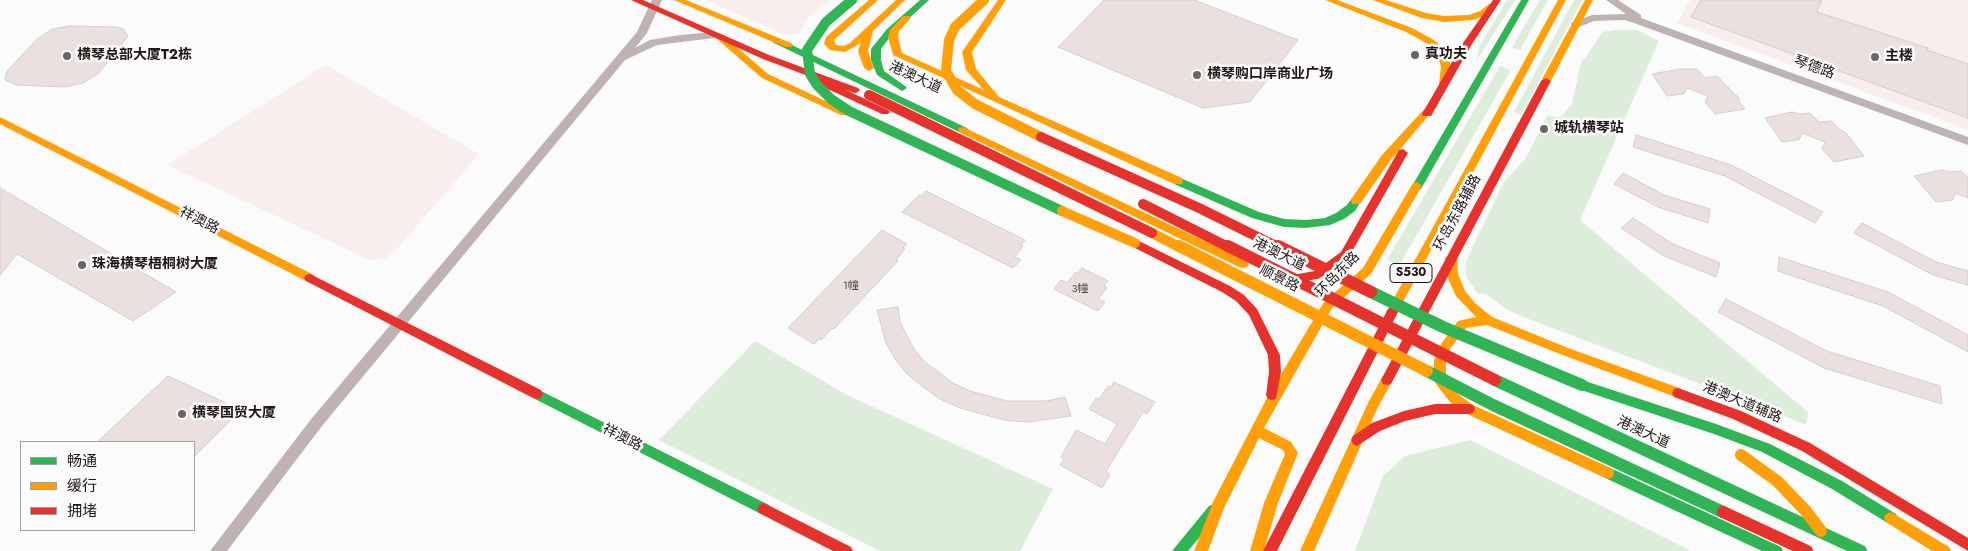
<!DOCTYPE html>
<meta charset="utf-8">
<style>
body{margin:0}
#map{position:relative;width:1968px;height:551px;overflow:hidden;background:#fbfbfb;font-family:Jost,"Noto Sans SC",sans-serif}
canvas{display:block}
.legend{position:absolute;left:20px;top:441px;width:175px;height:90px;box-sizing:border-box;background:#fbfbfb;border:1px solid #a39f9f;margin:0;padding:6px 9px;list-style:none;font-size:15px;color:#201414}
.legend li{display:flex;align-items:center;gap:10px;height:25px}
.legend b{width:25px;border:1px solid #a39f9f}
</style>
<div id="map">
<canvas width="1968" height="551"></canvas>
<ul class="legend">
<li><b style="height:6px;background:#30b455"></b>畅通</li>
<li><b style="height:6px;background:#ff9f0a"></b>缓行</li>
<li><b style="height:6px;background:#e5322d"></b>拥堵</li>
</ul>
</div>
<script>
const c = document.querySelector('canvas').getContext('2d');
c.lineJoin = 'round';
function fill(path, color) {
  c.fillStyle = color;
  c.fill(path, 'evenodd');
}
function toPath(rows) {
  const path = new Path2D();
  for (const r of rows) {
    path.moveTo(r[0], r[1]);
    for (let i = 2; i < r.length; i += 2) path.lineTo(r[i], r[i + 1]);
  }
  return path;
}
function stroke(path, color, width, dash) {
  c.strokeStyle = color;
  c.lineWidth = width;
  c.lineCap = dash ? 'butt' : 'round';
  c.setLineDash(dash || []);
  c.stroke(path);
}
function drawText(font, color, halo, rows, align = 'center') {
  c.font = font + ' Jost,"Noto Sans SC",sans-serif';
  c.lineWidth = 5;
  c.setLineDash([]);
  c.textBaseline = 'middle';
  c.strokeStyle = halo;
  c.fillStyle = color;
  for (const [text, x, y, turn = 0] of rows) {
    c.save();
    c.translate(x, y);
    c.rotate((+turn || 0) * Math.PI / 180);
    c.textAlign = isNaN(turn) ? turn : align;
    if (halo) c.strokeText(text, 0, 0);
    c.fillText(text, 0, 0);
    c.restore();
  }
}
const built = toPath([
 [705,0,831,0,808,18,799,34,785,35],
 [1690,0,1968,0,1968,130,1677,23],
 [326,65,479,154,397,249,385,258,370,260,167,165]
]);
const green = toPath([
 [1507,0,1515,0,1476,62,1480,45],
 [1540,0,1548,0,1520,50,1512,47],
 [1574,0,1582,0,1521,115,1514,112],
 [1616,30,1637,30,1659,41,1580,220,1808,412,1806,425,1775,412,1523,317,1506,309,1486,294,1477,293,1466,276,1466,261,1504,182,1526,158,1547,116,1561,117,1572,104,1581,62,1588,54,1602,32],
 [1500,66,1511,70,1399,266,1387,260],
 [755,341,847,395,1053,489,1020,551,880,551,659,440],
 [1470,440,1691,551,1355,551,1383,476,1405,456]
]);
const building = toPath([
 [1104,0,1194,0,1298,40,1250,102,1203,108,1058,47,1104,0],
 [1701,0,1822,0,1817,12,1928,48,1927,50,1968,64,1968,118,1691,17,1701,0],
 [70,26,116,27,123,29,128,36,99,73,83,83,65,87,16,85,5,80,5,76,8,70,37,39,52,29,70,26],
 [1680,69,1697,69,1705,78,1717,76,1739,98,1739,102,1745,109,1715,114,1705,102,1708,96,1687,88,1684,94,1667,96,1652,74,1680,69],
 [1792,112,1800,114,1810,113,1819,122,1832,121,1839,129,1846,133,1864,156,1834,162,1822,149,1825,142,1802,133,1799,140,1782,142,1765,118,1792,112],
 [1636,135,1731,165,1823,212,1815,223,1725,176,1633,147,1636,135],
 [1942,170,1950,172,1961,171,1968,177,1968,198,1955,193,1953,200,1936,202,1914,176,1942,170],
 [1623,173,1664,195,1710,209,1708,223,1658,207,1614,184,1623,173],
 [0,188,176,292,133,321,17,254,0,275,0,188],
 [926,191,1025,240,1021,245,1023,246,1015,257,1021,260,1013,268,902,212,919,195,921,196,926,191],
 [1633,218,1673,244,1720,263,1716,277,1664,256,1621,228,1633,218],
 [1862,223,1936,262,1968,271,1968,285,1933,275,1854,233,1862,223],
 [882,230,907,244,903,248,905,249,896,260,898,261,834,329,833,328,821,340,819,339,814,344,788,328,882,230],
 [1779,257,1888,292,1968,335,1968,352,1883,306,1778,271,1779,257],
 [1082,268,1108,281,1104,286,1107,288,1098,299,1105,302,1098,311,1054,289,1061,280,1067,283,1076,272,1078,274,1082,268],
 [1726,299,1827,351,1940,386,1942,404,1824,368,1718,312,1726,299],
 [898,307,900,322,914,349,925,362,953,383,970,391,1007,401,1046,401,1065,397,1071,416,1027,422,1004,420,960,408,940,399,923,387,907,374,895,359,886,343,877,310,898,307],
 [168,376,241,410,194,457,194,442,97,442,168,376],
 [1114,382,1155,402,1147,414,1143,412,1106,471,1110,474,1102,488,1060,465,1064,459,1061,457,1076,430,1105,444,1117,424,1089,409,1096,398,1099,399,1108,386,1111,387,1114,382]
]);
const street = toPath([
 [652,0,662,0,647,33,635,48,650,40,680,35,714,32,719,35,714,38,657,45,625,60,322,426,227,551,210,551,312,418,637,32,652,0],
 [1606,0,1618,0,1641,15,1641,18,1968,137,1968,145,1634,23,1624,20,1594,21,1579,27,1571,27,1571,23,1592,15,1626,14,1606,0]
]);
const fast = toPath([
 [920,0,929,0,893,33,881,49,881,60,884,71,905,86,907,88,902,91,877,75,871,60,871,49,887,29,920,0],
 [1521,0,1529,0,1421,189,1413,189,1412,186,1521,0],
 [777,38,967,128,968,130,967,132,959,132,774,43,772,41,777,38],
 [1178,177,1259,212,1284,219,1306,220,1325,218,1336,213,1347,205,1352,198,1356,197,1361,201,1355,211,1344,219,1330,225,1306,228,1284,227,1252,218,1174,184,1173,181,1174,178,1178,177],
 [1582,380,1716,424,1770,444,1842,481,1896,514,1898,518,1896,522,1891,524,1886,522,1832,489,1762,452,1714,434,1578,389,1576,385,1578,381,1582,380],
 [537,389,769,505,771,509,769,513,764,515,759,513,533,398,531,394,533,390,537,389],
 [1608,467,1781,547,1783,551,1762,551,1603,477,1602,473,1603,469,1608,467],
 [1214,504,1219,506,1221,510,1219,514,1188,551,1172,551,1209,506,1214,504]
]);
const slow = toPath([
 [674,0,686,0,791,43,793,45,791,47,785,47,674,0],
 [869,0,878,0,834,40,836,45,844,46,850,43,896,0,905,0,873,31,868,51,874,68,869,71,864,68,858,51,861,43,845,52,830,50,824,44,826,37,869,0],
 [998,0,1006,0,972,52,976,69,999,97,1182,178,1183,181,1182,184,1174,184,893,55,888,37,890,30,903,16,909,16,911,18,899,31,898,37,902,53,984,90,966,70,962,52,998,0],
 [1325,0,1337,0,1412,28,1434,40,1443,48,1449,59,1451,67,1447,86,1441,86,1439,84,1441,67,1439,59,1436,52,1428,44,1406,32,1325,0],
 [1373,0,1386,0,1426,13,1444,16,1469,15,1480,11,1489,4,1495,4,1497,6,1486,15,1473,20,1444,22,1422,18,1373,0],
 [1558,0,1566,0,1396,315,1388,315,1386,312,1388,309,1558,0],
 [1585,0,1593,0,1551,81,1549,83,1543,83,1541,81,1585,0],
 [720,34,723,35,768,74,847,111,849,113,847,115,841,115,762,78,717,39,715,37,720,34],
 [1432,103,1437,106,1435,108,1390,161,1360,204,1352,204,1351,201,1352,198,1382,155,1429,104,1432,103],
 [0,117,314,275,316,278,314,281,306,281,0,124,0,117],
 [963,127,1247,261,1249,264,1247,267,1243,268,1239,267,959,132,958,130,959,128,963,127],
 [1417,182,1422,186,1371,274,1332,308,1264,428,1291,442,1298,453,1278,503,1264,551,1250,551,1264,503,1285,454,1283,450,1259,438,1224,508,1208,551,1194,551,1213,502,1267,398,1324,302,1363,268,1413,183,1417,182],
 [1451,254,1457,258,1458,274,1465,291,1475,303,1492,317,1568,348,1682,389,1684,393,1682,397,1678,398,1560,354,1487,325,1466,328,1450,349,1446,360,1446,379,1458,394,1473,405,1613,469,1614,473,1613,477,1608,479,1603,477,1465,413,1450,402,1436,384,1434,380,1434,360,1441,344,1458,321,1476,317,1456,296,1446,274,1445,258,1451,254],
 [1387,375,1391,376,1393,380,1378,407,1314,551,1300,551,1369,401,1383,376,1387,375],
 [1891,512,1949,547,1951,551,1932,551,1886,522,1884,518,1886,514,1891,512]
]);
const jam = toPath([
 [631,0,643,0,769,55,858,88,860,90,858,92,855,93,846,90,888,110,890,112,888,114,882,114,808,80,808,76,763,59,631,0],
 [1493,0,1501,0,1472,44,1431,116,1423,116,1422,114,1463,43,1493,0],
 [1546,78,1551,81,1391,384,1387,385,1383,384,1381,380,1383,376,1541,81,1546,78],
 [1403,149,1408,153,1350,255,1343,274,1335,274,1334,269,1318,279,1298,282,1281,280,1279,277,1281,274,1285,273,1298,274,1315,271,1341,252,1399,150,1403,149],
 [1135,239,1230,286,1244,295,1257,309,1280,355,1281,372,1276,399,1272,400,1268,399,1266,395,1269,372,1268,355,1249,315,1236,301,1222,292,1131,246,1130,243,1135,239],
 [310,274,541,390,543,394,541,398,537,399,533,398,306,281,304,278,306,275,310,274],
 [1392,307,1396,309,1398,312,1277,551,1263,551,1388,309,1392,307],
 [1678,388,1741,411,1810,443,1968,538,1968,551,1802,451,1733,419,1674,397,1672,393,1674,389,1678,388],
 [1435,404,1469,404,1473,405,1475,409,1473,413,1469,414,1435,414,1405,421,1380,431,1357,446,1353,444,1351,440,1353,436,1372,423,1404,411,1435,404],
 [764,503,851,547,853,551,833,551,759,513,757,509,759,505,764,503]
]);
const fastBridgeFar1 = toPath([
 [852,0,826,22,807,50,810,74,817,85,831,99,849,111,1062,211]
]);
const fastBridge = toPath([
 [1371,292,1443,327,1582,385],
 [1427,371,1493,405,1723,512],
 [1495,380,1861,551]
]);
const slowBridgeFar1 = toPath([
 [984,0,955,27,949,40,946,71,957,90,975,104,1041,137],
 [1062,211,1135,243],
 [1152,233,1181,248]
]);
const slowBridge = toPath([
 [1179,246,1427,371],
 [1741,455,1777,481,1805,510,1821,531]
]);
const jamBridgeFar1 = toPath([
 [869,95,1152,233],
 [1041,137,1199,208,1280,248],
 [1143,204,1230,248]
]);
const jamBridge = toPath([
 [1228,246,1495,380],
 [1278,246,1371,292],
 [1723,512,1807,551]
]);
const markers = [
 [1415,55,5,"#6d6565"],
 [67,56,5,"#6d6565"],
 [1875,57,5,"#6d6565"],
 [1197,75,5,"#6d6565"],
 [1544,129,5,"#6d6565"],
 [82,265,5,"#6d6565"],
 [182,414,5,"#6d6565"]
];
const numberNames = [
 ["1幢",851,286],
 ["3幢",1080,289]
];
const shields = [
 [1411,273,42]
];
const shieldNames = [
 ["S530",1411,273]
];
const poiNames = [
 ["真功夫",1425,55],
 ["横琴总部大厦T2栋",77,56],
 ["主楼",1885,57],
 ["横琴购口岸商业广场",1207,75],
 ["城轨横琴站",1554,129],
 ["珠海横琴梧桐树大厦",92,265],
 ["横琴国贸大厦",192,414]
];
const streetNames = [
 ["琴德路",1814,68,20],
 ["港澳大道",915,78,25],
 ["环岛东路辅路",1458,213,-62],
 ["祥澳路",199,221,27],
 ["港澳大道",1279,255,26],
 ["环岛东路",1338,275,-46],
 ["顺景路",1279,279,27],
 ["港澳大道辅路",1742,403,23],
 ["港澳大道",1643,433,25],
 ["祥澳路",622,438,27]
];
fill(built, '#f8eeee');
fill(green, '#deecdc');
fill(building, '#eae0e0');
stroke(building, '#d5cece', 1);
fill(street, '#bfb2b2');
fill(fast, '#30b455');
fill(slow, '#ff9f0a');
fill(jam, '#e5322d');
stroke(fastBridgeFar1, '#30b455', 10);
stroke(fastBridge, '#30b455', 12);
stroke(slowBridgeFar1, '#ff9f0a', 10);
stroke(slowBridge, '#ff9f0a', 12);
stroke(jamBridgeFar1, '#e5322d', 10);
stroke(jamBridge, '#e5322d', 12);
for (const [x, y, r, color] of markers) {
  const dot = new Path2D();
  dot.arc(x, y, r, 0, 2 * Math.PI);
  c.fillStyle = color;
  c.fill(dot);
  stroke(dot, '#fbfbfb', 2);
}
drawText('11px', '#544949', null, numberNames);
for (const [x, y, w] of shields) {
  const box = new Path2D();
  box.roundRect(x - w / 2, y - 9.5, w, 19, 4);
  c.fillStyle = '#fbfbfb';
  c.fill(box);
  stroke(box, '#201414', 1);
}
drawText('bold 12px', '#201414', null, shieldNames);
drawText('bold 14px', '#201414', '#fbfbfb', poiNames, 'left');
drawText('14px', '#201414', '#fbfbfb', streetNames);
</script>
